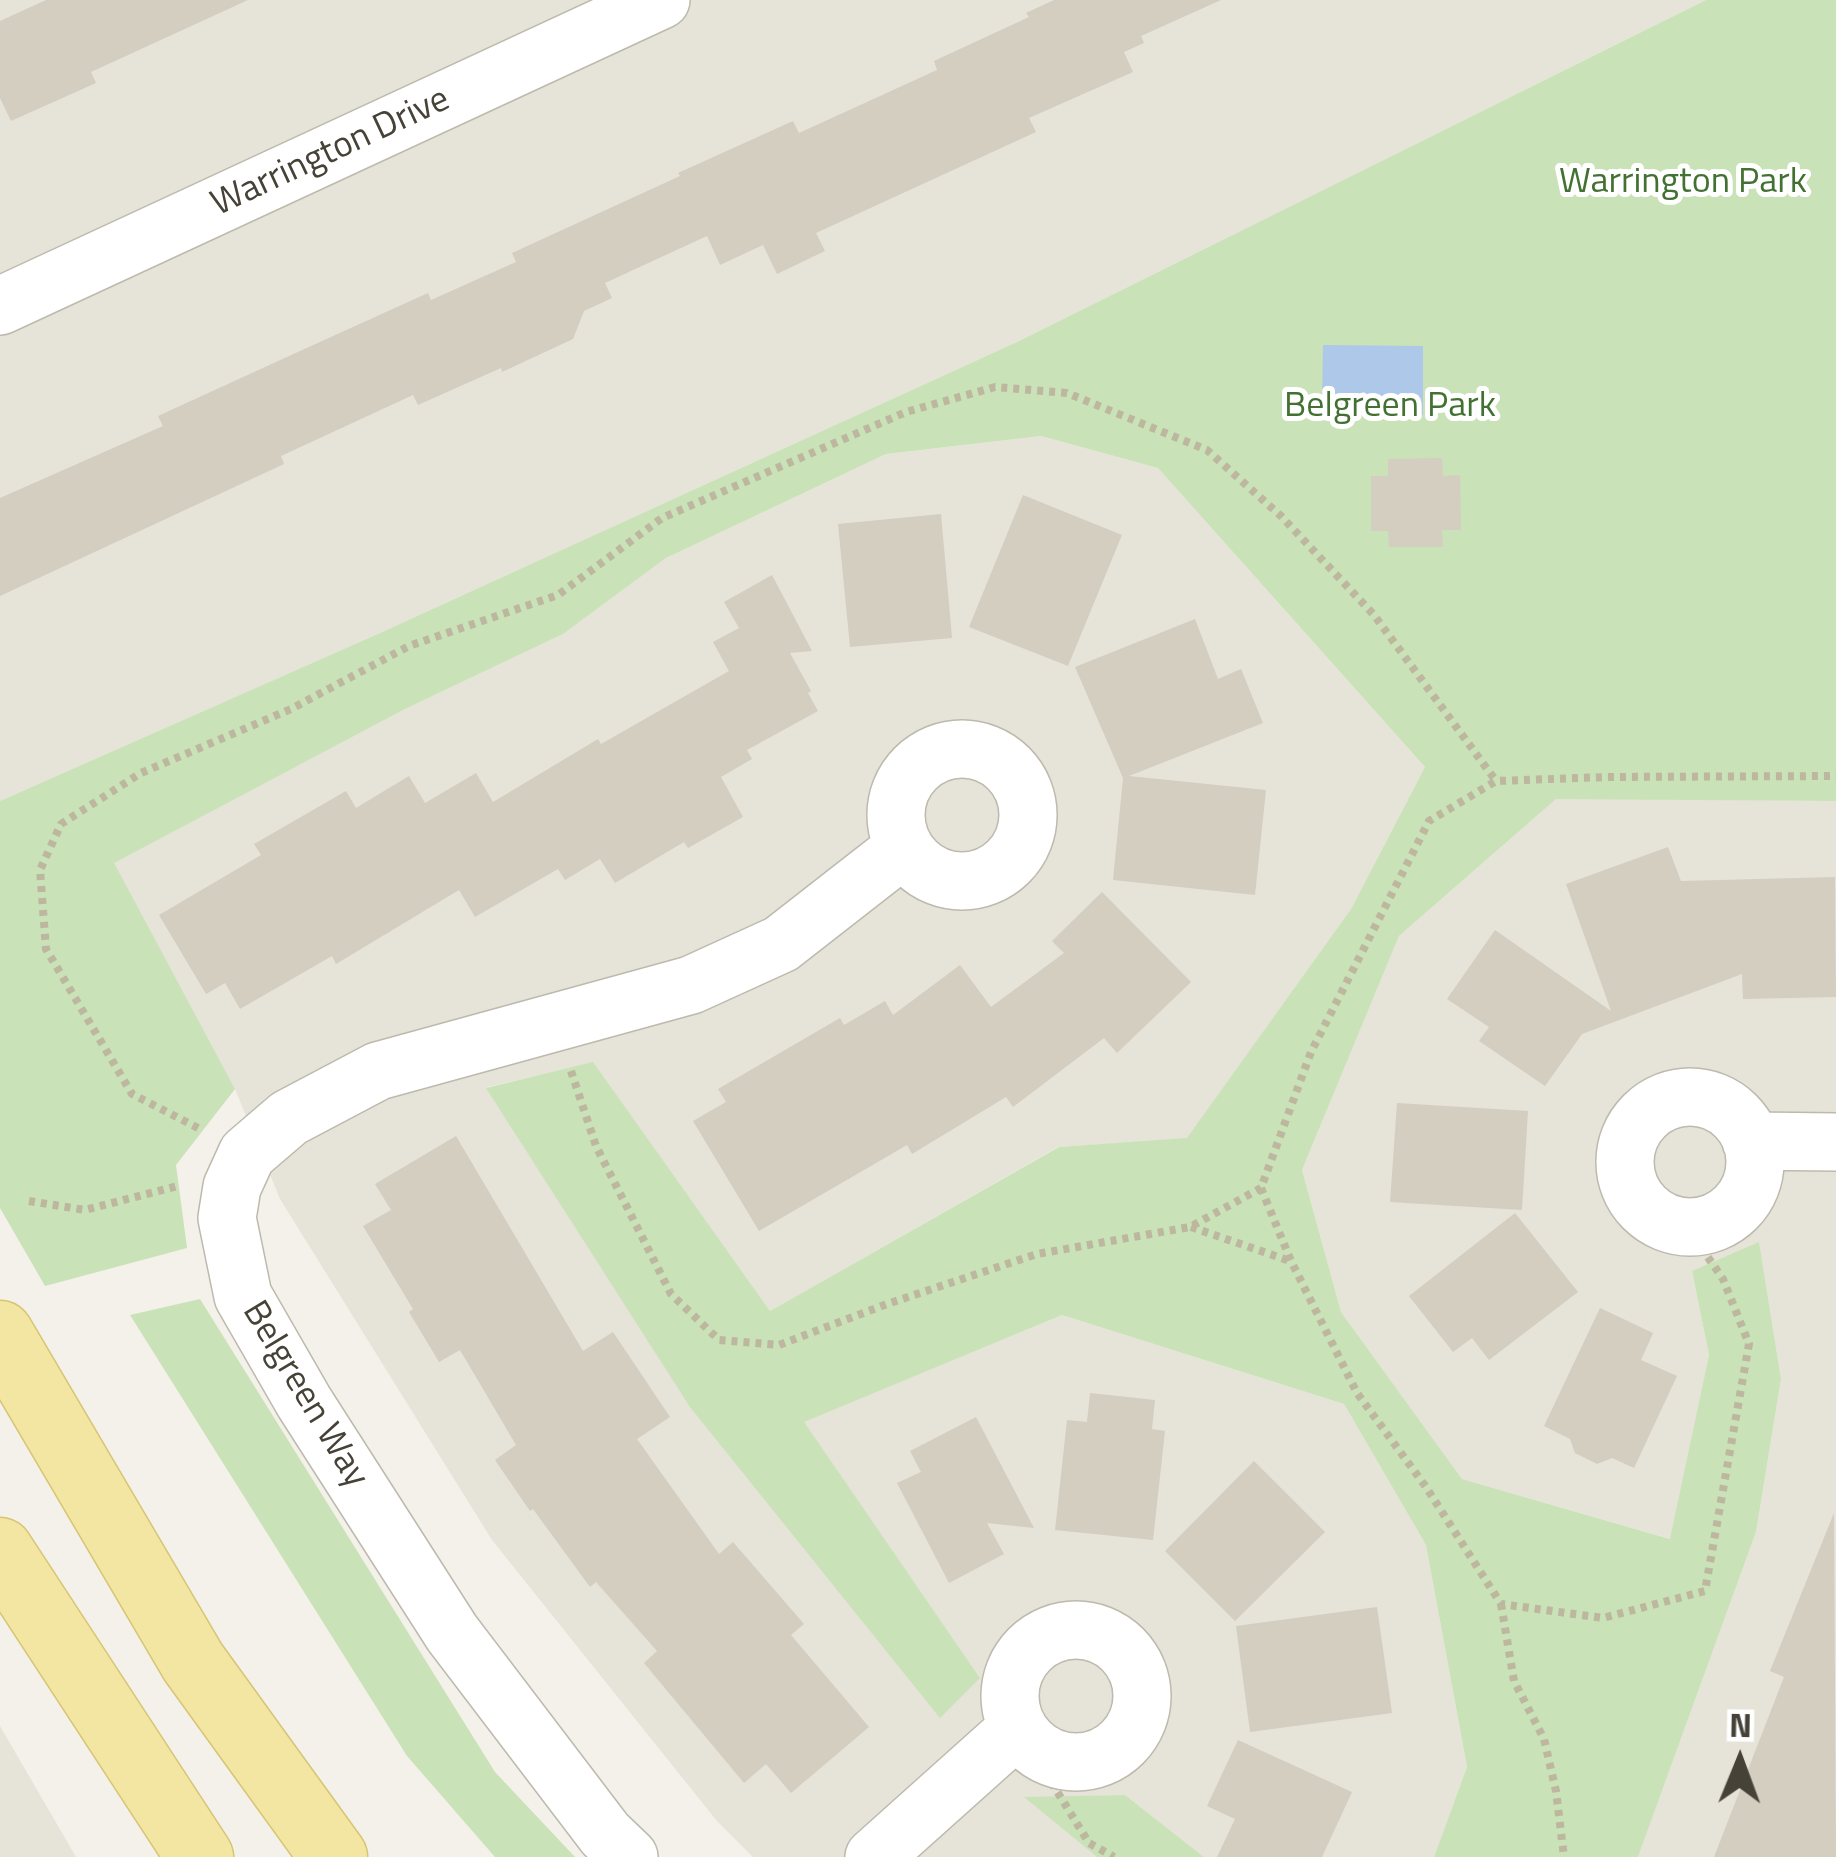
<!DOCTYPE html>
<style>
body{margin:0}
#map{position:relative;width:1836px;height:1857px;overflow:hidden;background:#f3f1e9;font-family:"Titillium Web",sans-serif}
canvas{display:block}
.north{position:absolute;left:1680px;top:1701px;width:120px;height:120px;-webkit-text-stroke:9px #fff;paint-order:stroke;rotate:1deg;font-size:33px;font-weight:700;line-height:48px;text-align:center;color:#464238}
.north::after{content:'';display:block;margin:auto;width:42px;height:54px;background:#464238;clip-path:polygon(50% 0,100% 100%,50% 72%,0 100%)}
</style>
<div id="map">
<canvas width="1836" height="1857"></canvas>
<div class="north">N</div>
</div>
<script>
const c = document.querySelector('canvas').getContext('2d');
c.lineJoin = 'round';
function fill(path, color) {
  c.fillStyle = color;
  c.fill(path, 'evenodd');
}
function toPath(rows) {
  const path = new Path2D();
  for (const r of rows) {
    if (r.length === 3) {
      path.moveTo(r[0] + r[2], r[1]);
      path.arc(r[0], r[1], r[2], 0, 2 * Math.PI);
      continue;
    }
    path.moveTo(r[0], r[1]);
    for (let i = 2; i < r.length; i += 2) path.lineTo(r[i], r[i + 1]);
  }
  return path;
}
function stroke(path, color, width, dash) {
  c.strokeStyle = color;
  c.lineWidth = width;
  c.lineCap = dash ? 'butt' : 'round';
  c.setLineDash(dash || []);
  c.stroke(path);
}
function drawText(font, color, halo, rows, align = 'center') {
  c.font = font + ' "Titillium Web",sans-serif';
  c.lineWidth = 10;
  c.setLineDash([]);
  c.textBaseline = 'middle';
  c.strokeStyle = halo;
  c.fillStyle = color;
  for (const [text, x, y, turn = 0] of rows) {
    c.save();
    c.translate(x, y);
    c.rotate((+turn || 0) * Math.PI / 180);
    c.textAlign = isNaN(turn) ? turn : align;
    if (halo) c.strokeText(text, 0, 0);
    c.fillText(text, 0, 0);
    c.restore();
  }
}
const residential = toPath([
 [0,0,1706,0,1017,342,380,633,0,801],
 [1041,436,1158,468,1425,767,1351,909,1187,1139,1058,1147,770,1311,593,1063,487,1087,980,1678,803,1422,1062,1315,1344,1404,1426,1545,1467,1767,1434,1857,1204,1857,1125,1795,1026,1798,1097,1857,753,1857,717,1821,492,1540,280,1199,235,1089,113,863,405,709,563,634,666,558,886,454],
 [1557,798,1836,801,1836,1857,1638,1857,1756,1532,1781,1379,1759,1243,1692,1271,1709,1355,1671,1539,1462,1479,1341,1312,1302,1170,1399,936],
 [0,1726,76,1857,0,1857]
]);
const green = toPath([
 [1706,0,1836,0,1836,801,1556,799,1399,936,1302,1170,1341,1312,1462,1479,1670,1539,1709,1355,1692,1271,1759,1242,1781,1379,1756,1532,1638,1857,1434,1857,1467,1767,1426,1545,1344,1404,1062,1315,804,1422,980,1678,940,1718,690,1407,486,1088,593,1062,770,1311,1059,1147,1187,1138,1351,909,1425,767,1158,468,1041,436,886,454,666,558,563,634,405,709,114,863,235,1089,176,1165,187,1248,45,1286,0,1208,0,801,380,633,1017,342],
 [200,1299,495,1772,575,1857,495,1857,407,1756,130,1315],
 [1125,1795,1204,1857,1097,1857,1024,1797]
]);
const water = toPath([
 [1323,345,1423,346,1423,415,1384,415,1384,403,1322,402]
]);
const building = toPath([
 [46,0,248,0,91,72,96,83,11,121,0,98,0,21],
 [1054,0,1221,0,1141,36,1144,43,1124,52,1133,72,1029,118,1036,132,816,233,825,251,777,274,763,245,720,265,707,236,605,283,612,298,584,311,573,339,502,372,501,368,418,405,413,395,281,456,284,464,0,596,0,498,163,426,158,416,300,351,428,293,431,300,516,262,512,253,680,176,678,173,793,121,799,133,937,70,934,61,1029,17,1026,13],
 [1442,458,1443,476,1460,475,1461,530,1442,530,1443,547,1389,547,1388,531,1371,531,1371,476,1388,476,1388,459],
 [1023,495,1122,535,1068,666,969,627],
 [941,514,952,638,850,647,838,524],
 [772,575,812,651,790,653,811,691,808,693,818,711,747,750,752,759,721,777,743,817,688,848,684,842,615,883,600,859,565,880,558,869,475,917,459,890,336,964,332,956,240,1009,225,983,206,994,159,915,261,855,254,844,346,791,356,808,409,776,425,803,476,773,493,802,598,739,601,744,729,671,713,642,739,628,724,602],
 [1195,619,1218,679,1241,669,1263,723,1129,776,1266,790,1255,895,1113,880,1123,778,1075,667],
 [1668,847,1681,881,1835,877,1836,997,1743,999,1742,974,1582,1034,1545,1086,1479,1041,1489,1027,1447,999,1495,930,1611,1011,1566,884],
 [1102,892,1191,982,1117,1053,1104,1038,1013,1107,1006,1097,912,1154,907,1145,759,1231,693,1121,726,1102,718,1089,840,1018,844,1025,885,1001,893,1015,960,965,991,1007,1064,953,1052,941],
 [1397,1103,1528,1111,1522,1210,1390,1202],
 [456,1136,583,1351,613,1332,670,1417,637,1439,719,1554,733,1542,804,1624,791,1635,869,1727,791,1793,766,1764,744,1783,644,1663,657,1651,596,1582,590,1587,533,1509,530,1511,495,1460,516,1445,460,1350,439,1362,409,1312,413,1309,363,1226,391,1210,375,1184],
 [1515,1213,1578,1292,1489,1360,1472,1338,1453,1352,1409,1296],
 [1600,1308,1653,1333,1641,1360,1677,1376,1634,1468,1612,1458,1597,1464,1575,1453,1570,1439,1544,1426],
 [1090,1393,1155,1400,1152,1429,1165,1431,1153,1540,1055,1530,1067,1420,1087,1422],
 [976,1417,1034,1528,987,1523,1004,1554,949,1583,897,1483,921,1472,910,1451],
 [1254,1461,1325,1532,1235,1621,1165,1551],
 [1834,1513,1836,1857,1714,1857,1784,1677,1770,1671],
 [1377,1607,1392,1713,1250,1732,1236,1626],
 [1238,1740,1352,1792,1322,1857,1217,1857,1235,1819,1207,1806]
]);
const path = toPath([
 [571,1071,596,1146,671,1294,719,1340,779,1345,887,1304,1037,1254,1190,1227,1261,1188,1311,1052,1429,821,1496,781,1607,777,1836,776],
 [198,1128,132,1094,46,949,40,870,61,824,141,773,291,709,409,646,558,595,662,518,906,412,995,387,1067,393,1207,450,1281,516,1374,615,1496,781],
 [1261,1188,1291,1261,1357,1393,1426,1487,1501,1604,1603,1618,1705,1591,1749,1344,1723,1279,1687,1227],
 [29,1201,85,1210,178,1186],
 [1191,1227,1290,1261],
 [1501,1604,1514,1681,1544,1739,1556,1791,1564,1857],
 [1045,1772,1089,1843,1114,1857]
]);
const minor = toPath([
 [0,306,661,0],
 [962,815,66],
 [1690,1162,65],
 [1751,1141,1836,1142],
 [1076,1696,66],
 [629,1857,605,1834,452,1633,304,1402,243,1296,227,1218,232,1187,247,1154,289,1118,378,1071,691,985,781,944,904,848],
 [874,1857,1018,1728]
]);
const major = toPath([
 [0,1334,193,1662,334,1857],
 [0,1551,200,1857]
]);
const streetNames = [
 ["Warrington Drive",331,153,-25],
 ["Belgreen Way",304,1395,59]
];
const parkNames = [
 ["Warrington Park",1683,183],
 ["Belgreen Park",1390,407]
];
fill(residential, '#e6e3d8');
fill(green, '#c9e2b7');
fill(water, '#adc8e8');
fill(building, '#d3cec0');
stroke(minor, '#bdbaad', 60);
stroke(major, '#d6c574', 69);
stroke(path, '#bdb7a0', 8, [6, 6]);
stroke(minor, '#fff', 57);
stroke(major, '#f3e6a2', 66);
drawText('36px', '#464238', '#fff', streetNames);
drawText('36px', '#427132', '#fff', parkNames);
</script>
